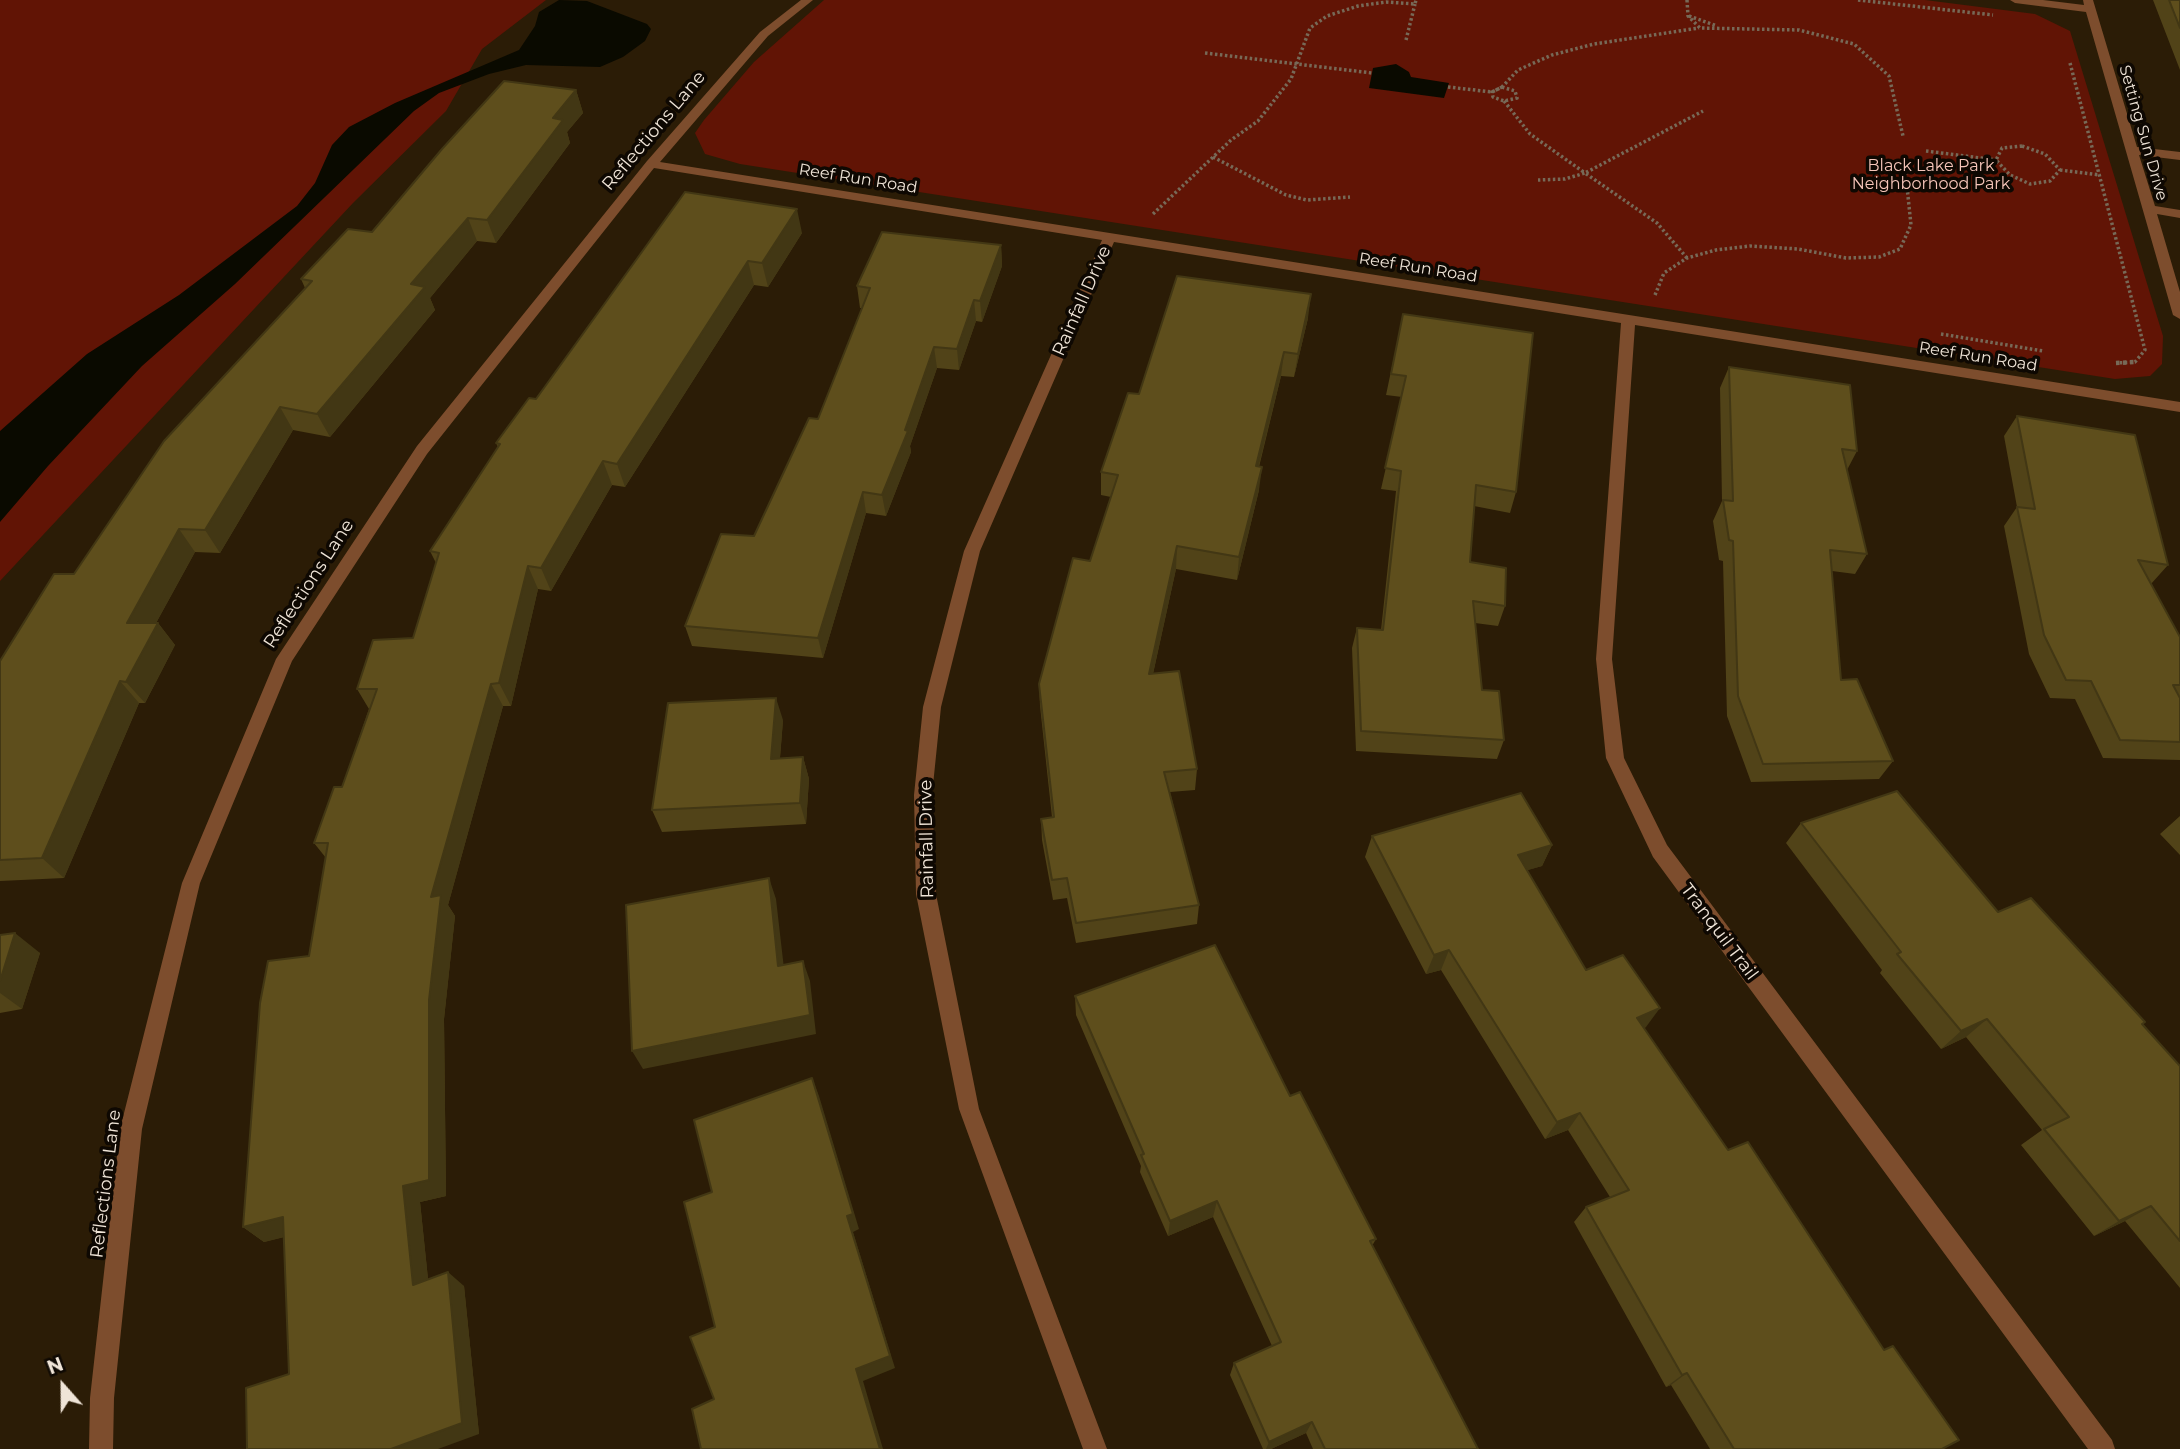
<!DOCTYPE html>
<style>
body{margin:0}
#map{position:relative;width:2180px;height:1449px;overflow:hidden;background:#2b1c06;font-family:Montserrat,sans-serif}
canvas{display:block}
.north{position:absolute;left:28px;top:1351px;width:70px;height:70px;-webkit-text-stroke:5px #0e0802;paint-order:stroke;rotate:339deg;font-size:19px;font-weight:700;line-height:28px;text-align:center;color:#efe4d7}
.north::after{content:'';display:block;margin:auto;width:24px;height:32px;background:#efe4d7;clip-path:polygon(50% 0,100% 100%,50% 72%,0 100%)}
</style>
<div id="map">
<canvas width="2180" height="1449"></canvas>
<div class="north">N</div>
</div>
<script>
const c = document.querySelector('canvas').getContext('2d');
c.lineJoin = 'round';
function fill(path, color) {
  c.fillStyle = color;
  c.fill(path, 'evenodd');
}
function toPath(rows) {
  const path = new Path2D();
  for (const r of rows) {
    path.moveTo(r[0], r[1]);
    for (let i = 2; i < r.length; i += 2) path.lineTo(r[i], r[i + 1]);
  }
  return path;
}
function stroke(path, color, width, dash) {
  c.strokeStyle = color;
  c.lineWidth = width;
  c.lineCap = dash ? 'butt' : 'round';
  c.setLineDash(dash || []);
  c.stroke(path);
}
function drawText(font, color, halo, rows, align = 'center') {
  c.font = font + ' Montserrat,sans-serif';
  c.lineWidth = 7;
  c.setLineDash([]);
  c.textBaseline = 'middle';
  c.strokeStyle = halo;
  c.fillStyle = color;
  for (const [text, x, y, turn = 0] of rows) {
    c.save();
    c.translate(x, y);
    c.rotate((+turn || 0) * Math.PI / 180);
    c.textAlign = isNaN(turn) ? turn : align;
    if (halo) c.strokeText(text, 0, 0);
    c.fillText(text, 0, 0);
    c.restore();
  }
}
const green = toPath([
 [0,0,546,0,482,49,446,111,353,203,0,581],
 [824,0,1925,0,2035,14,2070,31,2163,336,2162,364,2150,376,2115,379,740,164,705,154,695,133,704,120,754,62]
]);
const water = toPath([
 [559,0,587,1,647,24,651,29,645,41,623,57,600,67,526,65,489,74,439,93,414,111,235,284,142,366,48,466,0,522,0,431,87,354,179,295,297,206,315,183,332,145,349,127,395,103,519,50,535,26,539,12],
 [1396,64,1409,72,1411,77,1449,83,1444,98,1369,88,1373,68]
]);
const pathFar1 = toPath([
 [1687,0,1688,16,1700,28,1799,30,1854,44,1889,76,1903,136],
 [1858,0,1993,15],
 [1689,16,1717,26],
 [1406,40,1415,4],
 [1205,53,1372,73],
 [2070,63,2145,350,2135,362,2116,363],
 [1448,87,1492,92,1502,87,1518,70,1552,55,1594,44,1699,28],
 [1502,87,1515,91,1517,98,1504,101,1493,97,1492,92,1502,87],
 [1504,101,1530,134,1585,173,1565,179,1538,180],
 [2022,146,2045,154,2060,170,2050,181,2030,184,2010,175,1996,160,2002,148,2022,146],
 [1926,151,1996,160],
 [1213,157,1286,195,1307,200,1350,197],
 [2060,170,2100,175],
 [1153,214,1231,140,1258,121,1291,79,1310,28,1327,16,1358,6,1386,2,1415,4,1416,0],
 [1687,258,1657,223,1585,173,1703,111],
 [1655,295,1664,273,1687,258,1716,250,1750,246,1798,249,1846,258,1879,257,1900,249,1911,225,1904,158],
 [1941,334,2043,351]
]);
const path = toPath([
 [2116,363,2135,362]
]);
const minor = toPath([
 [801,0,813,0,768,36,660,162,2180,402,2180,412,1635,325,1612,659,1624,758,1667,845,2112,1440,2115,1449,2088,1449,1653,857,1606,758,1596,659,1621,323,1114,242,980,551,941,707,932,795,936,894,979,1109,1107,1449,1083,1449,959,1109,916,894,914,795,923,707,964,551,1102,240,654,168,427,454,292,661,200,883,142,1129,114,1398,113,1449,89,1449,90,1398,120,1129,182,883,276,659,417,446,647,161,760,32,801,0],
 [2010,0,2043,0,2084,5,2083,0,2093,0,2137,147,2180,152,2180,160,2139,155,2155,206,2180,210,2180,218,2157,214,2180,292,2180,319,2173,315,2086,12,2015,3,2010,0]
]);
const wall = toPath([
 [2153,0,2180,0,2180,70],
 [576,90,583,113,567,132,570,143,496,243,477,241,430,298,435,310,330,437,293,430,220,553,195,552,156,623,158,623,175,645,145,703,139,703,64,878,0,881,0,661,74,574,305,288,301,279,372,232],
 [685,192,802,233,768,287,754,285,625,487,612,485,551,591,538,589,511,706,503,706,448,905,455,916,444,1019,446,1196,420,1202,428,1279,464,1286,479,1434,289,1374,284,1237,264,1242,243,1227,309,956,326,858,314,843,342,787,369,709,357,689,413,638,436,563,430,551,498,447,496,443,536,399],
 [1001,245,1002,266,982,322,976,321,959,370,937,368,910,446,911,452,886,516,866,513,823,658,692,646,685,626,754,536,818,419,862,308,860,308,857,286],
 [1403,314,1516,492,1510,513,1474,506,1470,562,1505,606,1498,626,1475,623,1482,690,1504,740,1497,759,1356,751,1352,648,1357,628,1381,630,1396,491,1381,489,1402,397,1386,395],
 [1308,318,1294,377,1281,376,1259,467,1259,490,1237,580,1176,569,1153,674,1197,769,1195,790,1170,792,1199,905,1197,924,1076,943,1067,898,1053,900,1042,840,1041,819,1052,817,1040,706,1039,684,1090,561,1111,497,1101,495,1101,472,1139,394],
 [1729,367,1857,451,1847,470,1867,554,1855,574,1832,571,1841,680,1893,761,1879,779,1751,782,1727,716,1723,561,1719,560,1713,521,1722,501,1720,388],
 [2017,416,2168,565,2151,584,2180,637,2180,760,2103,758,2075,699,2050,698,2029,654,2004,526,2017,507,2004,436],
 [783,720,780,758,803,757,809,779,806,824,662,832,652,810],
 [2180,816,2180,855,2160,834],
 [1801,823,1998,912,2143,1024,2180,1066,2180,1288,2125,1221,2094,1236,2021,1145,2042,1130,1966,1037,1941,1049,1880,973,1882,970,1786,843],
 [1372,836,1552,845,1542,866,1527,870,1586,970,1646,1027,1644,1028,1728,1150,1942,1449,1710,1449,1671,1385,1666,1387,1574,1222,1586,1207,1610,1197,1568,1130,1545,1139,1441,970,1426,974,1365,857],
 [0,935,40,953,22,1009,0,1013],
 [1075,996,1290,1096,1376,1239,1372,1246,1478,1449,1313,1449,1306,1433,1271,1449,1263,1449,1230,1375,1234,1363,1272,1346,1213,1217,1168,1236,1140,1172,1141,1166,1076,1015]
]);
const shadedWall = toPath([
 [576,90,583,113,567,132,570,143,496,243,487,220,553,118],
 [797,209,802,233,768,287,762,263],
 [468,218,477,241,430,298,435,310,330,437,317,414,411,284],
 [1001,245,1002,266,982,322,980,301],
 [748,261,754,285,625,487,617,464],
 [1311,294,1308,318,1294,377,1298,354],
 [974,300,976,321,959,370,957,349],
 [934,347,937,368,910,446,911,452,886,516,882,495],
 [1284,352,1281,376,1253,489,1256,466],
 [280,407,293,430,220,553,205,530],
 [603,461,612,485,551,591,541,568],
 [1262,467,1259,490,1237,580,1239,557],
 [863,492,866,513,823,658,818,638],
 [179,529,195,552,144,645,127,623],
 [1177,546,1176,569,1148,696,1149,674],
 [528,566,538,589,511,706,499,683],
 [158,623,175,645,145,703,126,682],
 [120,681,139,703,64,878,42,858],
 [491,684,503,706,448,905,455,916,444,1019,446,1196,420,1202,430,1298,413,1285,403,1186,429,1000,431,897],
 [776,698,783,720,778,781,771,759],
 [803,757,809,779,806,824,800,803],
 [1552,845,1542,866,1508,876,1518,855],
 [769,878,776,899,786,986,778,966],
 [15,933,40,953,22,1009,0,993,0,981],
 [1449,950,1441,970,1426,974,1434,955],
 [803,961,810,981,816,1034,643,1069,632,1051],
 [1660,1008,1646,1027,1624,1037,1637,1018],
 [1987,1019,1966,1037,1941,1049,1961,1031],
 [812,1078,819,1096,859,1229,853,1232,895,1368,863,1381,883,1449,880,1449,856,1369,847,1216],
 [1580,1113,1568,1130,1545,1139,1557,1122],
 [1217,1201,1213,1217,1168,1236,1170,1221],
 [2151,1206,2125,1221,2094,1236,2119,1221],
 [283,1217,304,1232,264,1242,243,1227],
 [448,1272,464,1286,479,1434,438,1449,391,1449],
 [1687,1373,1671,1385,1666,1387,1682,1375],
 [1312,1422,1306,1433,1271,1449,1266,1449,1269,1442]
]);
const building = toPath([
 [2169,0,2180,0,2180,28,2169,0],
 [504,81,576,90,553,118,563,120,487,220,468,218,411,284,425,287,317,414,280,407,205,530,179,529,127,623,158,623,126,682,120,681,42,858,0,860,0,661,54,574,74,574,164,441,312,281,301,279,348,229,372,232,442,149,504,81],
 [685,192,797,209,762,263,748,261,617,464,603,461,541,568,528,566,499,683,491,684,431,897,441,895,429,1000,429,1180,403,1186,413,1285,448,1272,462,1423,391,1449,247,1449,246,1388,289,1374,283,1217,243,1227,260,1003,268,961,309,956,328,843,314,843,334,787,342,787,377,689,357,689,373,640,413,638,439,553,430,551,500,444,496,443,529,398,536,399,685,192],
 [882,232,1001,245,980,301,974,300,957,349,934,347,905,430,908,431,882,495,863,492,818,638,685,626,721,534,754,536,809,418,818,419,870,288,857,286,882,232],
 [1177,276,1311,294,1298,354,1284,352,1256,466,1262,467,1239,557,1177,546,1149,674,1179,671,1197,769,1164,772,1199,905,1076,923,1067,878,1052,880,1041,819,1054,817,1039,684,1073,558,1090,561,1118,475,1101,472,1128,393,1139,394,1177,276],
 [1403,314,1533,333,1516,492,1476,485,1470,562,1506,568,1505,606,1473,601,1482,690,1499,691,1504,740,1361,731,1357,628,1383,630,1401,471,1385,468,1406,376,1391,374,1403,314],
 [1729,367,1850,385,1857,451,1842,449,1867,554,1830,550,1841,680,1857,679,1893,761,1763,764,1738,696,1733,541,1729,540,1723,500,1733,501,1729,367],
 [2017,416,2135,435,2168,565,2138,560,2180,637,2180,685,2173,685,2180,698,2180,742,2120,740,2091,681,2066,680,2044,635,2017,507,2035,509,2017,416],
 [776,698,771,759,803,757,800,803,652,810,668,703,776,698],
 [1897,791,1998,912,2031,898,2145,1022,2142,1024,2180,1066,2180,1241,2151,1206,2119,1221,2044,1129,2069,1117,1987,1019,1961,1031,1897,954,1901,952,1801,823,1897,791],
 [1521,793,1552,845,1518,855,1586,970,1623,955,1660,1008,1637,1018,1728,1150,1748,1142,1884,1350,1893,1346,1959,1440,1942,1449,1734,1449,1687,1373,1682,1375,1586,1207,1629,1190,1580,1113,1557,1122,1449,950,1434,955,1372,836,1521,793],
 [769,878,778,966,803,961,810,1015,632,1051,626,905,769,878],
 [15,933,0,981,0,935,15,933],
 [1215,945,1290,1096,1300,1092,1376,1239,1370,1241,1478,1449,1325,1449,1312,1422,1269,1442,1234,1363,1281,1342,1217,1201,1170,1221,1141,1155,1144,1154,1075,996,1215,945],
 [812,1078,853,1214,847,1216,890,1356,856,1369,880,1449,701,1449,692,1409,714,1399,690,1337,715,1327,684,1202,712,1192,694,1120,812,1078]
]);
const farStreetnames = [
 ["Setting Sun Drive",2143,133,74],
 ["Reef Run Road",858,179,9],
 ["Reef Run Road",1418,268,9],
 ["Reef Run Road",1978,357,9]
];
const farParknames = [
 ["Black Lake Park",1931,166],
 ["Neighborhood Park",1931,184]
];
const streetNames = [
 ["Reflections Lane",654,131,-50],
 ["Rainfall Drive",1082,301,-66],
 ["Reflections Lane",309,584,-57],
 ["Rainfall Drive",927,839,-91],
 ["Tranquil Trail",1719,932,53],
 ["Reflections Lane",106,1184,-83]
];
fill(green, '#611405');
fill(water, '#0a0a00');
stroke(pathFar1, '#776957', 3.5, [2.5, 2.5]);
stroke(path, '#776957', 4.5, [3.5, 3.5]);
fill(minor, '#7d4d2d');
fill(wall, '#514318');
fill(shadedWall, '#423714');
fill(building, '#5e4e1c');
stroke(building, '#423714', 2);
drawText('16px', '#efe4d7', '#0e0802', farStreetnames);
drawText('16px', '#f7c6ba', '#0e0802', farParknames);
drawText('18px', '#efe4d7', '#0e0802', streetNames);
</script>
